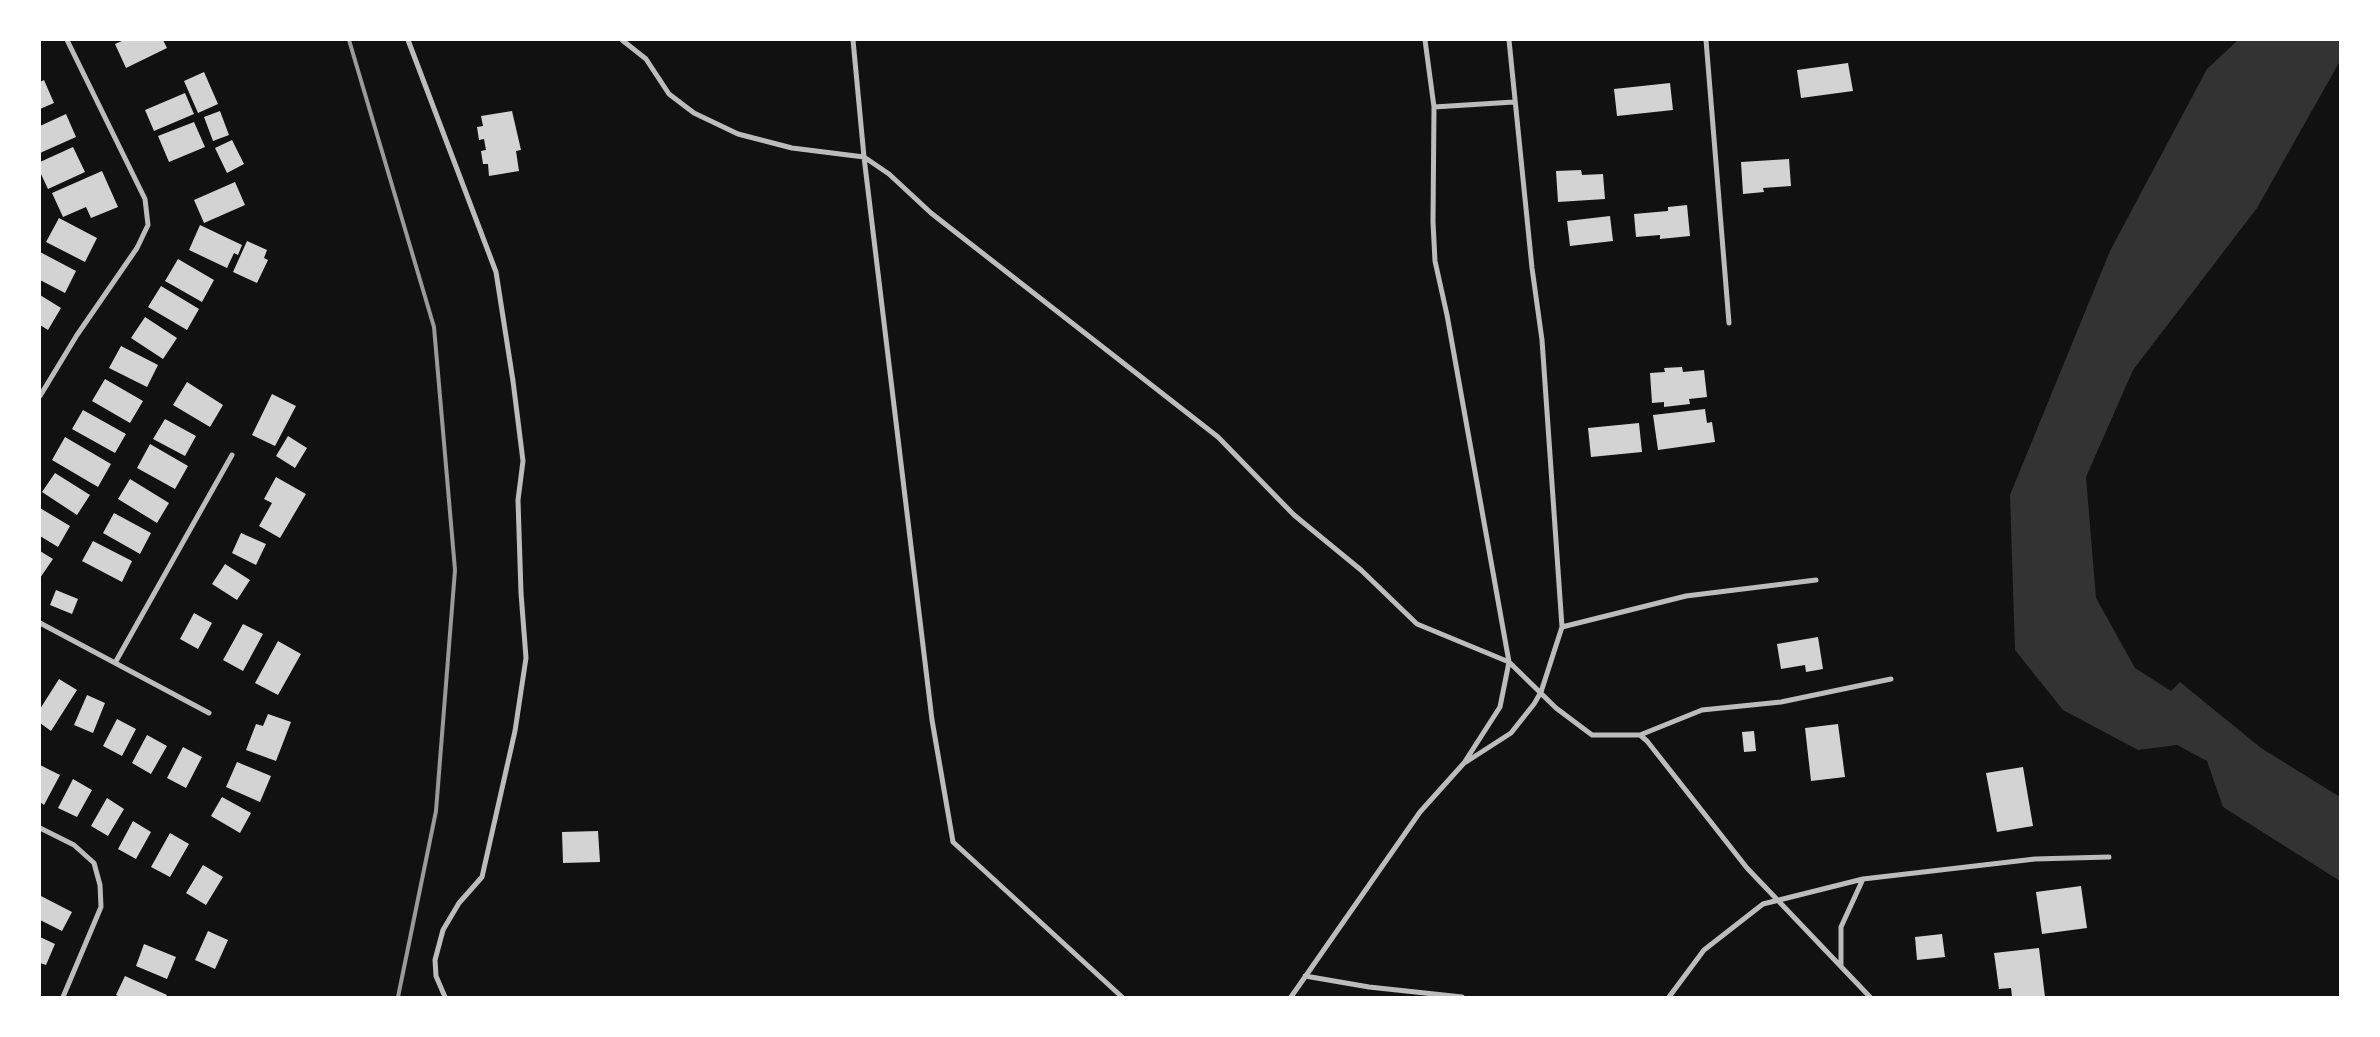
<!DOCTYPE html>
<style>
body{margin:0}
#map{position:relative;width:2380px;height:1037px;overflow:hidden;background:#111;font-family:Raleway,sans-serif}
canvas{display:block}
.frame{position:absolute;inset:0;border:41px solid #fff;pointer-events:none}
</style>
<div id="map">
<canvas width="2380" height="1037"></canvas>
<div class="frame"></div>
</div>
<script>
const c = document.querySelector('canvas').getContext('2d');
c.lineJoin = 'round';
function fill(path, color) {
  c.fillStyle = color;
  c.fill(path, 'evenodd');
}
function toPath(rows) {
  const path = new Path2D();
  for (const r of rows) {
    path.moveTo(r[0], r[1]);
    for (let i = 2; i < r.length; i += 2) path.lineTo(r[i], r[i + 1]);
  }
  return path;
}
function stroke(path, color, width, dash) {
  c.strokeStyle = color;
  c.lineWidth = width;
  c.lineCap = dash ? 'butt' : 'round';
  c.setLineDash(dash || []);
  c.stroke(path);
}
const water = toPath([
 [2238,40,2340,40,2340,61,2257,208,2133,370,2086,477,2096,598,2135,668,2171,691,2180,682,2261,748,2340,797,2340,881,2223,807,2207,761,2177,745,2138,750,2063,710,2015,650,2010,495,2110,251,2207,69]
]);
const building = toPath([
 [124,40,163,40,167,48,126,68,115,44],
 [1848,63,1853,91,1801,98,1797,70],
 [204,72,218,104,198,113,184,81],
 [44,80,54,103,40,109,40,82],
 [1670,83,1673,110,1617,116,1614,89],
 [185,93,194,114,154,131,145,110],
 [220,111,229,135,213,141,204,117],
 [512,111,521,150,516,151,519,171,489,176,488,164,483,164,481,151,486,150,484,139,479,140,477,127,483,126,481,116],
 [66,114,76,137,40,153,40,126],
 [194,122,205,147,169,162,158,136],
 [232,140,244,164,227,173,215,148],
 [73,147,85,172,48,189,40,172,40,162],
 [1789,159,1791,186,1763,188,1764,192,1743,194,1741,162],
 [1581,170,1582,175,1603,174,1605,199,1558,202,1556,171],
 [102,171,118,207,91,218,86,207,63,217,52,193],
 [235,182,245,205,204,223,194,200],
 [1687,205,1690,236,1660,239,1660,235,1636,237,1634,214,1668,211,1668,207],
 [1610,216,1613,241,1570,246,1567,221],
 [59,218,97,238,85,262,46,242],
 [200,225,242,245,238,255,234,253,227,268,189,250],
 [247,241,267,250,264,258,268,260,257,283,233,272],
 [40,252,76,271,65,293,40,280],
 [178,259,214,280,202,302,165,281],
 [161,286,199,309,187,330,148,307],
 [40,295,61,308,48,330,40,325],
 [145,317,177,338,163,359,131,338],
 [121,346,158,365,147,387,109,368],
 [1682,367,1683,372,1704,370,1707,397,1689,399,1690,404,1664,407,1664,402,1652,403,1650,373,1665,372,1664,368],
 [105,379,143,401,130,423,92,401],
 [187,382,223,405,210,427,173,405],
 [272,394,296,406,275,446,252,435],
 [1705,409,1707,423,1712,422,1715,442,1658,450,1653,415],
 [83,410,126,434,115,453,72,429],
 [165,419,196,436,185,456,153,439],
 [1639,423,1642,452,1591,457,1588,428],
 [288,436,307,448,295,468,276,456],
 [65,437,111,464,98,487,52,460],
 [150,444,188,466,175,489,137,468],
 [55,473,90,495,77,515,42,492],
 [276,477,306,494,280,538,259,526,272,503,264,499],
 [130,479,169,503,157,523,118,499],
 [40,508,70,526,58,547,40,536],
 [114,513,151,533,140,554,103,533],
 [241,533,266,544,256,565,232,553],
 [93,541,132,561,122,582,82,561],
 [40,551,53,559,40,578],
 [225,564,250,580,237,600,212,584],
 [56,590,78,599,72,614,50,605],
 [194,613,212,623,198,649,180,639],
 [243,624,263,634,243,671,223,660],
 [1818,637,1823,669,1806,672,1805,665,1781,669,1777,644],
 [278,641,301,654,278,695,255,683],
 [59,679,77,690,51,731,40,723,40,709],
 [87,695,105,703,93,733,74,725],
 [268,714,291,722,276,761,246,750,256,724,263,726],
 [117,719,136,729,122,756,103,746],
 [1838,724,1845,777,1811,781,1805,728],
 [1754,731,1756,751,1744,752,1742,732],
 [147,735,167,746,151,774,132,763],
 [183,747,202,757,186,788,167,778],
 [237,762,271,776,260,802,226,787],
 [40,765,60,775,44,805,40,802],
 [2023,767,2033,826,1997,832,1986,773],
 [73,779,92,790,77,817,58,808],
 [222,797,251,813,240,833,211,816],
 [107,798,124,809,108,836,91,826],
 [133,821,151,832,136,859,118,849],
 [598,831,600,862,563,863,562,832],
 [170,833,189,844,170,877,151,867],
 [203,865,223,877,206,905,186,893],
 [2081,886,2087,928,2042,934,2036,892],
 [41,896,72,912,62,931,40,920],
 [208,931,228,940,215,969,195,960],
 [1942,934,1945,957,1917,960,1915,937],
 [40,937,55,944,46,965,40,963],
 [144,944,176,957,167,979,136,966],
 [2039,948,2045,997,2012,997,2011,988,1999,989,1994,953],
 [125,976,167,995,166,997,120,997,116,995]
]);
const minor = toPath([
 [408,40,496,272,513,381,523,461,518,500,521,593,526,658,515,731,482,877,459,903,443,930,435,960,436,976,445,997],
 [622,40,646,59,669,94,694,113,738,134,792,148,864,157,889,174,931,213,1218,437,1294,515,1361,570,1417,624,1509,662,1556,708,1592,735,1640,735,1647,741,1747,868,1870,997],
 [853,40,864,157,932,720,953,842,1122,997],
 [1706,40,1729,323],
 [1434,107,1514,102],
 [40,396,77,335,137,248,148,225,145,199,67,40],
 [40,623,209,713],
 [1562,627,1686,596,1816,580],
 [115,663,232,455],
 [1640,735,1702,710,1781,702,1891,679],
 [1466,762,1511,733,1534,704,1541,692,1562,627,1542,340,1532,268,1509,40],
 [40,828,74,845,94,863,100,885,101,907,63,997],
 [1841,966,1841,927,1863,879],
 [1305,976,1369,987,1462,997],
 [1291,997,1420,812,1464,763,1500,707,1509,662,1447,315,1435,261,1433,222,1434,107,1425,40],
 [1669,997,1704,950,1763,904,1863,879,2035,859,2109,857]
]);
const rail = toPath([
 [349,40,434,327,455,570,436,811,398,997]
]);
fill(water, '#333');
fill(building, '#d3d3d3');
stroke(minor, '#bcbcbc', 5);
stroke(rail, '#9a9a9a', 4);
</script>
